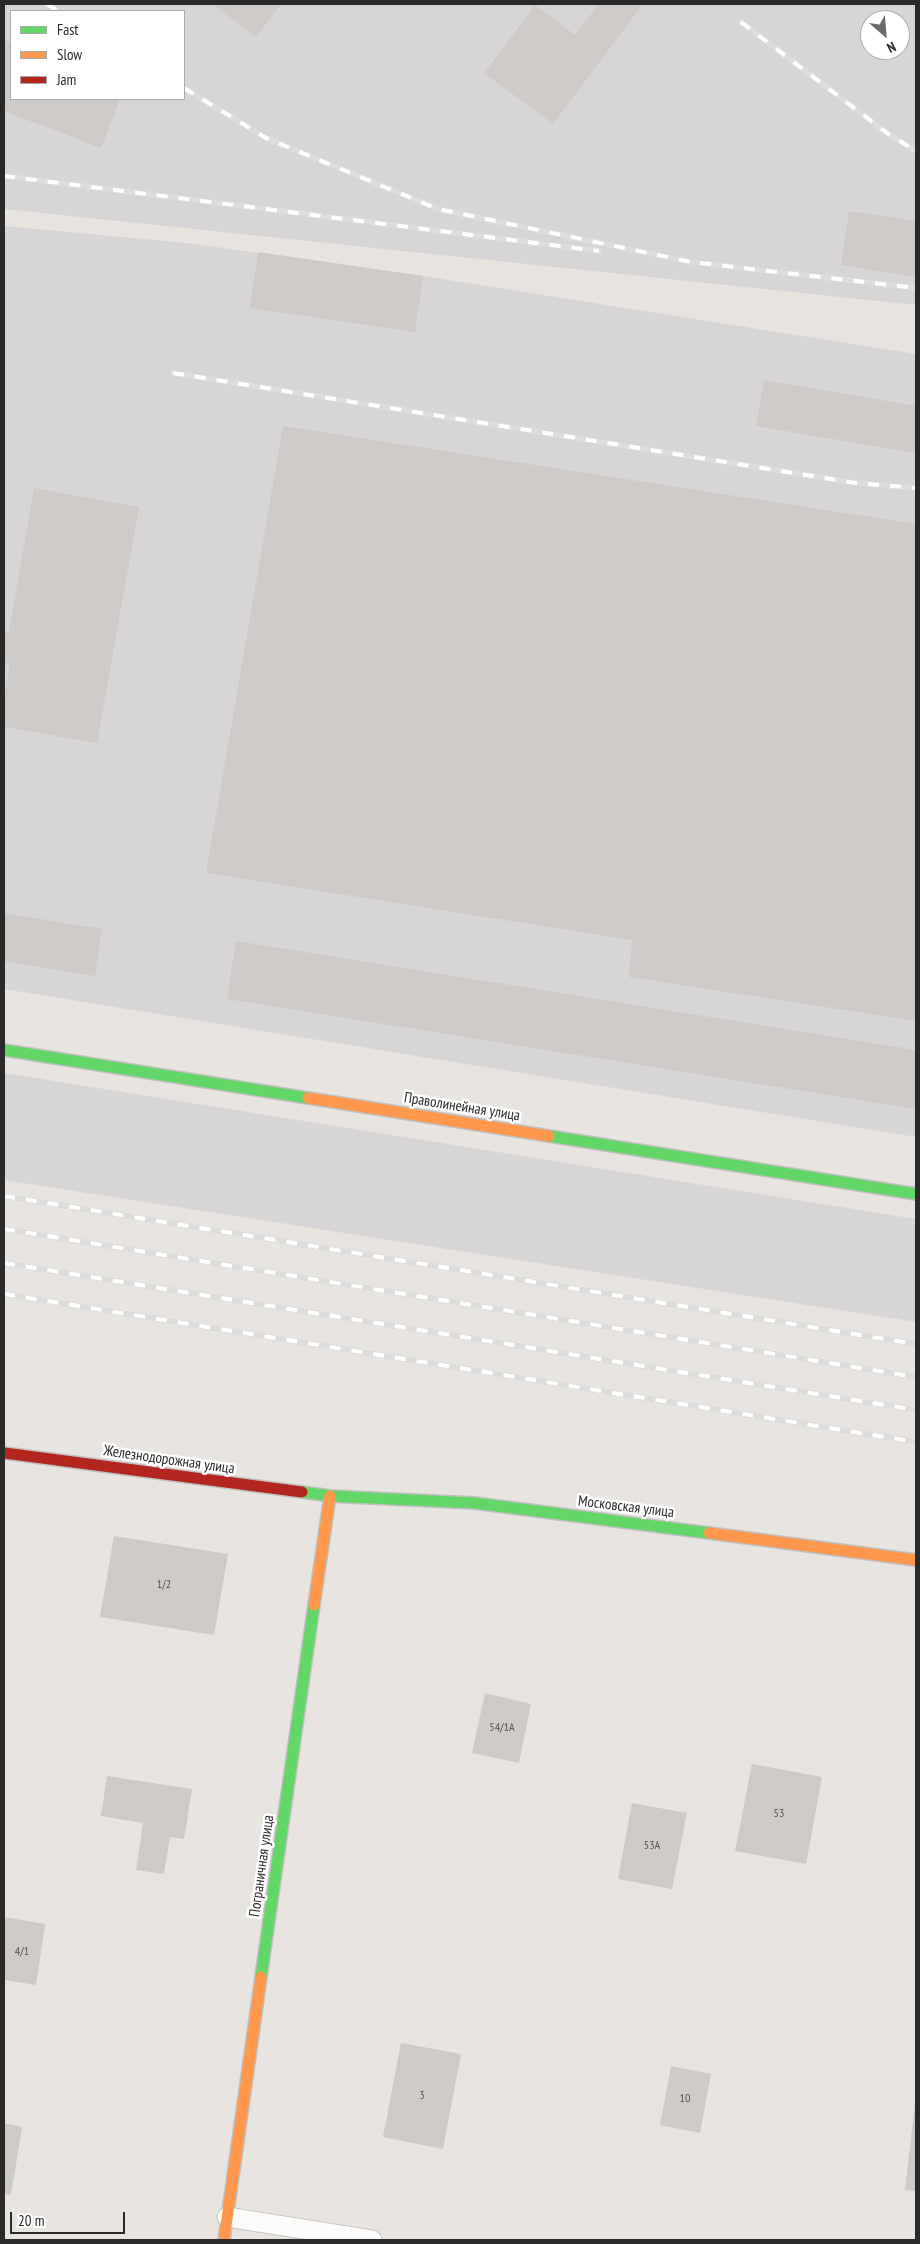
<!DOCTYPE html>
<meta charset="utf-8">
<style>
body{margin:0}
#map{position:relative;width:920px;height:2244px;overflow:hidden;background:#e8e4e0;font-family:"PT Sans Narrow",sans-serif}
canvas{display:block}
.frame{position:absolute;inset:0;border:5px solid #2a2a2a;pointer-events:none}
.legend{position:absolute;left:10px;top:10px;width:175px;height:90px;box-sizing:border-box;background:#fff;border:1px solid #aaa;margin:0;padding:6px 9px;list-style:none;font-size:15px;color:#2a2a2a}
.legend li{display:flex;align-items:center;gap:10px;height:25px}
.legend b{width:25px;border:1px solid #aaa}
.north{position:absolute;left:860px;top:10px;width:50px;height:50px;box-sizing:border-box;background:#fff;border:1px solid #aaa;border-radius:50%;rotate:153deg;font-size:14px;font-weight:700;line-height:20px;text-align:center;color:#2a2a2a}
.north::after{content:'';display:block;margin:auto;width:18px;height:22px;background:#6c6b6a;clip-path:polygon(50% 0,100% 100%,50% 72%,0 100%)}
.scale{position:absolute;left:10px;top:2212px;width:115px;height:22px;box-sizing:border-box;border:2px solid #2a2a2a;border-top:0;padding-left:6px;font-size:15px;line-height:18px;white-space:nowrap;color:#2a2a2a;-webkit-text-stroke:4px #fff;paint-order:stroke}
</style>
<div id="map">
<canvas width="920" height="2244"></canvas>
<div class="frame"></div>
<ul class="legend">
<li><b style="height:6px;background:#63d668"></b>Fast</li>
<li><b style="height:6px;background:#ff974d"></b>Slow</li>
<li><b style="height:6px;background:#b3261e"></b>Jam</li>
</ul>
<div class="north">N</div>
<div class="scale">20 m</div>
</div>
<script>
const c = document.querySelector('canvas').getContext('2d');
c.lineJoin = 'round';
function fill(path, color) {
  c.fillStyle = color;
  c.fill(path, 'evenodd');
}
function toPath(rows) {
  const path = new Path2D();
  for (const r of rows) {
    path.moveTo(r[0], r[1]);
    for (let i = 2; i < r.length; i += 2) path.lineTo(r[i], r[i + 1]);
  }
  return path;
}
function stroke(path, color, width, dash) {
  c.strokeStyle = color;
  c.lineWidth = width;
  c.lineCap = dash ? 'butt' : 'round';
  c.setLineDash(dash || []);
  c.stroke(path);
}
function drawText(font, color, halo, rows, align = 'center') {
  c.font = font + ' "PT Sans Narrow",sans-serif';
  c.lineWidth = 5;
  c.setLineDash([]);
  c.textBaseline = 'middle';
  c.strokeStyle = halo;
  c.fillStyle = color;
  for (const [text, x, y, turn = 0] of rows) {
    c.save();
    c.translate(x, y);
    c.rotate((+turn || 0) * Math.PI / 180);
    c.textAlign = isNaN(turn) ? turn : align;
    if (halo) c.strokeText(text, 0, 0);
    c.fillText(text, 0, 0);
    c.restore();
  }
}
const industrial = toPath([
 [4,4,916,4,916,305,4,209],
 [11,11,184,11,184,99,11,99],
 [870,20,900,20,900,50,870,50],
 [4,226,187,243,423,276,916,354,916,1137,4,989],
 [4,1073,916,1219,916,1322,4,1180]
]);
const building = toPath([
 [213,4,281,4,256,37],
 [599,4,643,4,553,124,484,73,535,5,575,35],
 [4,40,11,43,11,99,120,99,101,148,4,111],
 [849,211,916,221,916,277,841,265],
 [258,252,423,276,415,332,250,308],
 [764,380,916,406,916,453,756,426],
 [283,426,916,524,916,1021,629,977,632,940,206,873],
 [34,488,139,507,97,743,4,727,4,698,10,664,4,663,4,631,9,632],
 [4,913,102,929,95,976,4,961],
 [236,941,916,1050,916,1109,227,999],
 [114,1536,228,1554,214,1635,100,1617],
 [485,1693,531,1704,519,1763,472,1753],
 [752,1764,822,1777,806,1864,735,1851],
 [107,1776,192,1789,184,1839,170,1837,164,1874,136,1870,143,1823,101,1816],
 [632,1803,687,1813,672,1889,618,1879],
 [4,1917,45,1924,36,1985,4,1980],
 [401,2043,461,2054,443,2149,383,2137],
 [671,2066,711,2074,700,2133,660,2125],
 [915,2103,916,2103,916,2191,905,2190],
 [4,2123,22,2127,11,2195,4,2194]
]);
const lane = toPath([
 [227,2217,372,2240]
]);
const fast = toPath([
 [4,1050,308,1098],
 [549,1136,916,1194],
 [302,1492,330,1496,474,1503,709,1533],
 [261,1977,314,1605]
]);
const slow = toPath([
 [308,1098,549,1136],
 [709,1533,916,1560],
 [314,1605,330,1496],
 [224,2240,261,1977]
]);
const jam = toPath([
 [4,1453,302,1492]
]);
const rail = toPath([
 [47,4,58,11],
 [741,22,887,133,916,151],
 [184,88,266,138,438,209,691,262,916,288],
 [4,176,599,251],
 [173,373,856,483,916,488],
 [4,1196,916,1344],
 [4,1229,916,1377],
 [4,1263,916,1410],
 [4,1294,916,1442]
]);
const numberNames = [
 ["1/2",164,1585],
 ["54/1А",502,1728],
 ["53",779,1814],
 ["53А",652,1846],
 ["4/1",22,1952],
 ["3",422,2096],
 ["10",685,2099]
];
const streetNames = [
 ["Праволинейная улица",462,1107,9],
 ["Железнодорожная улица",169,1460,8],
 ["Московская улица",626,1507,7],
 ["Пограничная улица",262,1866,-82]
];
fill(industrial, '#d8d5d7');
fill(building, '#cdcac7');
stroke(lane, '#c1c0c0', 21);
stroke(fast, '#c1c0c0', 14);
stroke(slow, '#c1c0c0', 14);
stroke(jam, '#c1c0c0', 14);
stroke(lane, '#fcfbfa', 19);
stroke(fast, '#63d668', 11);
stroke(slow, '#ff974d', 11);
stroke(jam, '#b3261e', 11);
stroke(rail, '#ddddde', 5.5);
stroke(rail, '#fff', 4, [11]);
drawText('12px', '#545453', null, numberNames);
drawText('15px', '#2a2a2a', '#fff', streetNames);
</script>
